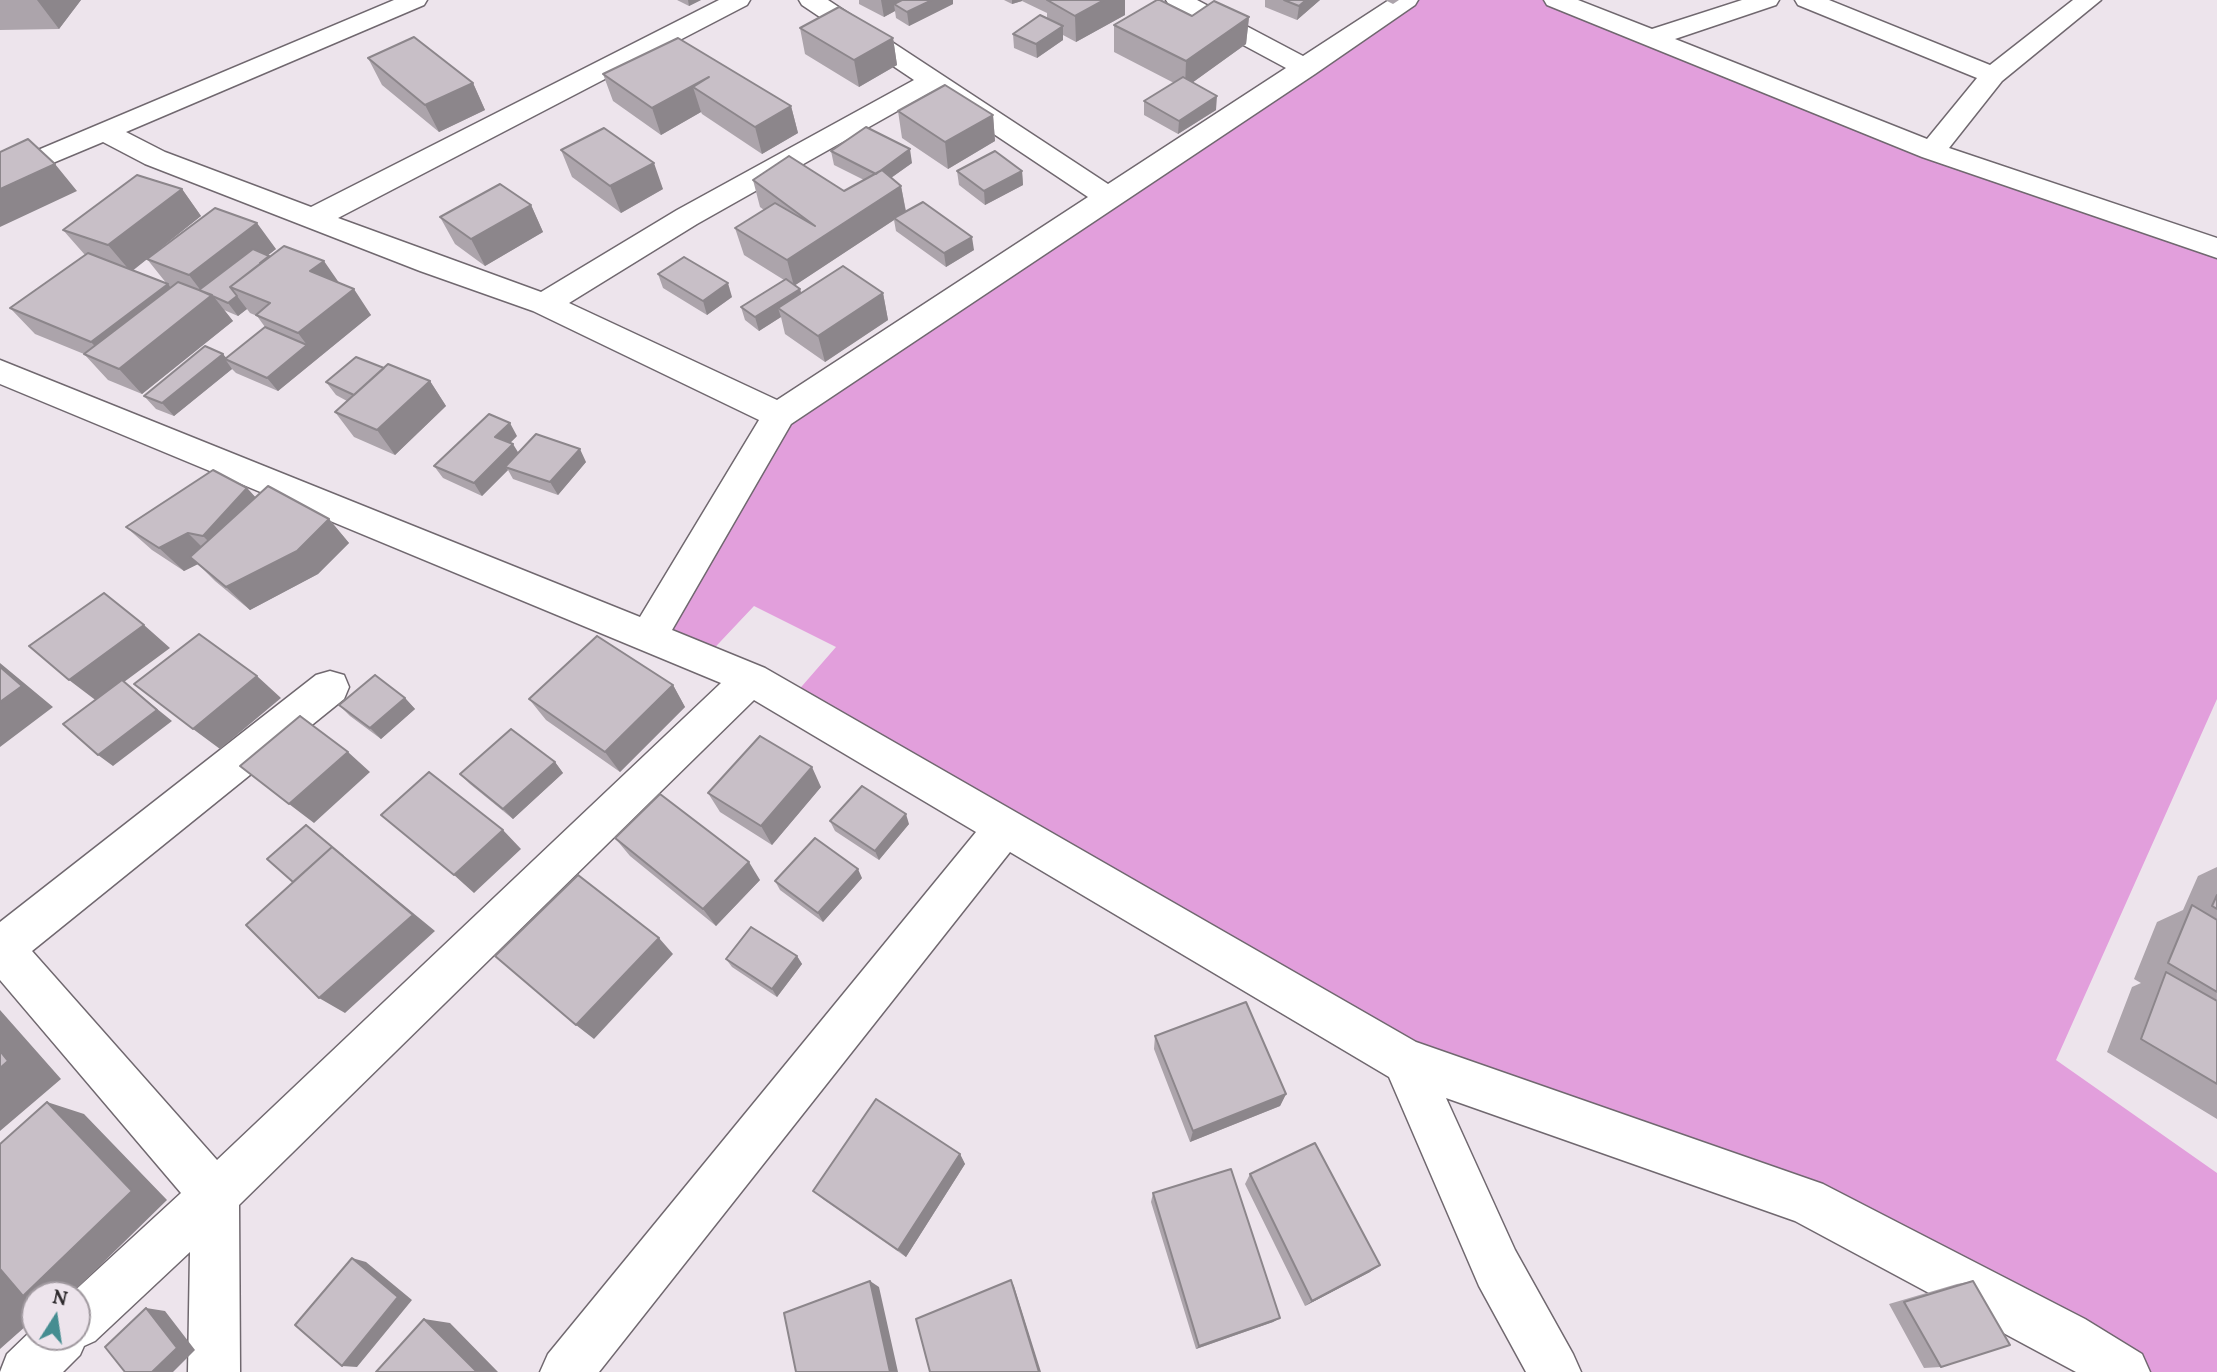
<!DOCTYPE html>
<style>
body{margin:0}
#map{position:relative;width:2217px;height:1372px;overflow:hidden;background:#ede4ec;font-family:Lora,serif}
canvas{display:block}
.north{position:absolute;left:21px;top:1281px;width:70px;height:70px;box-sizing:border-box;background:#ede4ec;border:2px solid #a19aa0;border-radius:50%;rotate:12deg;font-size:19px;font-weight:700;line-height:28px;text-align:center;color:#2e2a2d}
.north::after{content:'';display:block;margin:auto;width:24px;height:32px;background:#458d91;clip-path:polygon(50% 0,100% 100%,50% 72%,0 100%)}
</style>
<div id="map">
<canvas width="2217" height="1372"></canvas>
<div class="north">N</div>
</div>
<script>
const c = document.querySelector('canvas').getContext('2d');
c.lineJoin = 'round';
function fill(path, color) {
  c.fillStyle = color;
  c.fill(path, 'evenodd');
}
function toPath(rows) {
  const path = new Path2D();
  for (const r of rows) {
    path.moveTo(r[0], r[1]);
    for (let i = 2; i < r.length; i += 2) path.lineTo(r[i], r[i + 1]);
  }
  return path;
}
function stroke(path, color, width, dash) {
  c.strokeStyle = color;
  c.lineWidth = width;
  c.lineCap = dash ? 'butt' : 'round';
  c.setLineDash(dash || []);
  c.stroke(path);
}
const forest = toPath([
 [1406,0,1556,0,1869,126,2217,248,2217,699,2056,1060,2217,1173,2217,1372,2124,1372,1806,1202,1405,1060,789,701,836,647,754,606,704,659,649,636,779,415]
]);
const minor = toPath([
 [394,0,427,0,424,5,126,132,165,152,311,207,719,0,750,0,747,5,338,218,541,292,677,210,914,80,802,5,799,0,828,0,1108,184,1286,68,1169,5,1166,0,1197,0,1303,56,1389,0,1418,0,1415,5,1315,74,791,424,672,630,765,668,1416,1042,1823,1184,2085,1319,2142,1354,2150,1372,2076,1372,1795,1221,1446,1098,1515,1250,1573,1354,1581,1372,1526,1372,1479,1286,1389,1077,1010,852,599,1372,540,1372,548,1354,976,832,754,700,239,1205,240,1372,188,1372,190,1252,95,1341,84,1346,80,1355,63,1372,0,1372,7,1354,35,1327,35,1337,77,1337,77,1295,70,1295,181,1193,0,980,0,922,316,675,330,671,344,675,349,687,344,699,32,951,217,1160,721,683,0,384,0,360,640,617,759,420,533,311,420,271,145,164,103,142,0,185,0,166,394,0],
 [931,92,1088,197,777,400,569,303,697,224,931,92],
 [1544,0,1578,0,1652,29,1742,0,1779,0,1776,5,1675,39,1927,139,1977,78,1798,5,1795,0,1829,0,1990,65,2073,0,2101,0,2002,81,1949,148,2217,238,2217,258,1922,157,1547,5,1544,0]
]);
const wall = toPath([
 [0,0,81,0,59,29,0,30],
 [677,0,701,0,689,6],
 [859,0,953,0,953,4,909,26,896,18,895,11,884,17,859,4],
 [1004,0,1125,0,1125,15,1076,42,1063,35,1063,40,1037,58,1014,48,1013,34,1047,19,1047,13,1022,1,1012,4],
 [1265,0,1320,0,1297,20,1265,7],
 [1385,0,1399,0,1393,4],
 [1192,16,1249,17,1246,44,1193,82,1216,110,1178,134,1144,115,1144,101,1174,83,1114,52,1114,25],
 [800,28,893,38,897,65,859,87,805,54],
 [678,38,791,106,798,133,762,154,702,114,701,112,661,135,613,101,603,74],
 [368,58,473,83,485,110,439,132,382,85],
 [898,111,993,115,995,141,948,169,902,138],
 [561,150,663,189,621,213,572,177],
 [831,151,912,163,891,178,901,186,906,211,974,250,946,267,896,231,894,220,795,285,800,289,801,293,883,293,888,320,825,362,785,334,781,317,759,331,745,320,741,307,784,280,744,255,735,228,764,210,760,207,753,180,844,191,864,180,834,165],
 [957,171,1022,171,1023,185,985,205,959,185],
 [182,189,201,216,152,254,276,249,268,255,339,283,371,315,278,391,236,373,232,369,174,416,156,409,144,396,226,358,265,327,257,316,250,313,247,309,238,316,224,310,233,321,142,394,108,380,84,354,35,334,10,308,85,255,63,230],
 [147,259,167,284,132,270],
 [531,205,543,232,485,266,455,244,440,217],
 [658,274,732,297,707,315,663,288],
 [384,368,430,381,446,406,395,455,354,437,335,412,347,401,336,395,326,382],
 [517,436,510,443,518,453,586,462,558,495,513,479,508,470,482,496,443,478,434,466],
 [247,488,255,497,329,519,349,543,318,574,250,610,215,581,198,564,184,571,152,550,126,527],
 [673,685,685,707,620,772,546,720,529,699],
 [405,698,415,709,381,739,350,716,339,705],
 [555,762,563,773,513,819,470,784,460,774],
 [821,787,772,845,720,812,708,793],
 [830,821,909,824,879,860,835,831],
 [615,838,760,880,716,926,630,856],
 [2217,867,2217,1119,2107,1052,2132,987,2141,983,2134,979,2157,922,2183,910,2198,876],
 [862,878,823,922,780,890,775,881],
 [797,956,802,964,777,997,732,967,726,959],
 [1155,1036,1286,1094,1280,1106,1190,1142,1154,1049],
 [960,1154,965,1164,906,1257,824,1200,813,1191],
 [1250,1174,1370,1272,1305,1306,1245,1184],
 [1153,1193,1280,1318,1273,1322,1196,1349,1151,1202],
 [1973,1281,1941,1367,1924,1368,1889,1304,1957,1284]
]);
const shadedWall = toPath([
 [37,0,81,0,59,29],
 [688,0,701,0,689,6],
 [881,0,913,0,894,4,895,11,884,17],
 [932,0,953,0,953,4,909,26,907,12],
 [1012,0,1022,0,1022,1,1012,4],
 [1104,0,1125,0,1125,15,1076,42,1075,16],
 [1306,0,1320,0,1297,20,1299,6],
 [1249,17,1246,44,1185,88,1186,61],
 [1063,26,1063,40,1037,58,1036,44],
 [893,38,897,65,859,87,854,60],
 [709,77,693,87,701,112,661,135,652,108],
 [473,83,485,110,439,132,425,105],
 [1217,96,1216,110,1178,134,1179,121],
 [791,106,798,133,762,154,755,127],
 [993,115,995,141,948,169,945,142],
 [910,149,912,163,878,187,876,174],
 [654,163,663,189,621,213,610,186],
 [55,164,77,191,0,227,0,189],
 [1022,171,1023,185,985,205,984,191],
 [901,186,906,213,894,218,894,220,794,286,787,260],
 [182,189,201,216,131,272,108,245],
 [531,205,543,232,485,266,471,239],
 [257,223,276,249,215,297,214,297,233,321,142,394,119,369,202,292,189,275],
 [972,237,974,250,946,267,944,253],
 [324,261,342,287,310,271],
 [728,283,732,297,707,315,703,301],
 [168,284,189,311,115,368,91,342],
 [354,289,371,315,278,391,267,378,307,345,298,333],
 [800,289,804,303,778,308,781,317,759,331,755,317],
 [883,293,888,320,825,362,818,336],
 [237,296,247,309,238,316,228,303],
 [223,354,229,361,225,359,232,369,174,416,162,403],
 [430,381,446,406,395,455,377,430],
 [510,423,517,436,503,450,495,437],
 [513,444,521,457,505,467,508,470,482,496,474,483],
 [580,449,586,462,558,495,550,482],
 [247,488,269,512,227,560,203,536],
 [329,519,349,543,318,574,250,610,226,587],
 [188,533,212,557,190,557,198,564,184,571,159,548],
 [144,625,170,648,124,682,172,721,113,766,98,755,98,702,69,680],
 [0,663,53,707,0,747],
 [257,676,281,698,220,749,193,729],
 [673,685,685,707,620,772,605,752],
 [405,698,415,709,381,739,370,728],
 [348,752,370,772,314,823,289,804],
 [555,762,563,773,513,819,503,809],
 [812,767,821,787,772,845,761,826],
 [906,814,909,824,879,860,875,851],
 [306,825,435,931,345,1013,319,998],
 [503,830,521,849,474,893,454,875],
 [749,862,760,880,716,926,703,909],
 [858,869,862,878,823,922,818,913],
 [659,938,673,954,594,1039,576,1025],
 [797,956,802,964,777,997,772,989],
 [0,1010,61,1079,0,1131],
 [1286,1094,1280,1106,1190,1142,1193,1131],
 [47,1102,84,1114,167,1200,70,1295,35,1295,35,1297,28,1297,35,1307,35,1318,0,1349,0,1256],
 [960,1154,965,1164,906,1257,898,1250],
 [352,1258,366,1262,412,1300,357,1367,342,1366],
 [1380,1265,1370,1272,1305,1306,1312,1301],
 [1011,1280,1014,1286,1041,1372,1039,1372],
 [870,1281,879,1287,898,1372,890,1372],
 [146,1308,165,1311,195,1350,173,1372,152,1372],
 [1280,1318,1273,1322,1196,1349,1199,1346],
 [424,1319,450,1323,498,1372,477,1372]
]);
const building = toPath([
 [902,0,932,0,907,12,894,4,902,0],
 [1047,0,1104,0,1075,16,1047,0],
 [1157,0,1160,0,1192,16,1214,1,1249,17,1186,61,1114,25,1157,0],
 [1284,0,1306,0,1299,6,1284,0],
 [839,7,893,38,854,60,800,28,839,7],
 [1040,15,1063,26,1036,44,1013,34,1040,15],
 [414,37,473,83,425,105,368,58,414,37],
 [678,38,791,106,755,127,693,87,709,77,652,108,603,74,678,38],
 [1183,77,1217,96,1179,121,1144,101,1183,77],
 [945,85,993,115,945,142,898,111,945,85],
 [866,127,910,149,876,174,831,151,866,127],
 [604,128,654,163,610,186,561,150,604,128],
 [28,139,55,164,0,189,0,152,28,139],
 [995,151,1022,171,984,191,957,171,995,151],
 [789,156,844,191,882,170,901,186,787,260,735,228,775,203,815,226,753,180,789,156],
 [137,175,182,189,108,245,63,230,137,175],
 [500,184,531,205,471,239,440,217,500,184],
 [923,202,972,237,944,253,894,218,923,202],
 [215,208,257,223,189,275,147,259,215,208],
 [284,246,324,261,310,271,354,289,298,333,256,315,270,303,230,287,284,246],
 [253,249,269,256,260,263,261,263,230,287,237,296,228,303,199,290,253,249],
 [88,253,168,284,91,342,10,308,88,253],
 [684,257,728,283,703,301,658,274,684,257],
 [843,266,883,293,818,336,778,308,843,266],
 [786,279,800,289,755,317,741,307,786,279],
 [178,282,212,295,119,369,84,354,178,282],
 [265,327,307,345,267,378,225,359,265,327],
 [205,346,223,354,162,403,144,396,205,346],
 [356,357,384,368,354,395,326,382,356,357],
 [388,364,430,381,377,430,335,412,388,364],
 [489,414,510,423,495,437,513,444,474,483,434,466,489,414],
 [536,434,580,449,550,482,505,467,536,434],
 [213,470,247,488,203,536,188,533,159,548,126,527,213,470],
 [268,486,329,519,297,551,226,587,190,557,268,486],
 [104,593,144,625,69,680,29,646,104,593],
 [199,634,257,676,193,729,134,684,199,634],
 [597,636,673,685,605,752,529,699,597,636],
 [0,667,22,686,0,702,0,667],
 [375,675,405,698,370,728,339,705,375,675],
 [122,680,157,710,98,755,63,724,122,680],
 [300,716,348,752,289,804,240,766,300,716],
 [511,729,555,762,503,809,460,774,511,729],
 [760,736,812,767,761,826,708,793,760,736],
 [429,772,503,830,454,875,381,815,429,772],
 [862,786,906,814,875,851,830,821,862,786],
 [660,794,749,862,703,909,615,838,660,794],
 [306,825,343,856,332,847,293,882,267,859,306,825],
 [815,838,858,869,818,913,775,881,815,838],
 [332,847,413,915,319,998,246,925,332,847],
 [578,875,659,938,576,1025,495,956,578,875],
 [2217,895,2217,909,2212,906,2217,895],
 [2192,905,2217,920,2217,992,2168,963,2192,905],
 [751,927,797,956,772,989,726,959,751,927],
 [2166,972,2217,1001,2217,1084,2141,1039,2166,972],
 [1246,1002,1286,1094,1193,1131,1155,1036,1246,1002],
 [0,1051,8,1061,0,1068,0,1051],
 [876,1099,960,1154,898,1250,813,1191,876,1099],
 [47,1102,132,1191,23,1296,0,1269,0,1144,47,1102],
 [1315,1143,1380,1265,1312,1301,1250,1174,1315,1143],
 [1231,1169,1280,1318,1199,1346,1153,1193,1231,1169],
 [352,1258,398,1297,342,1366,295,1325,352,1258],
 [1011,1280,1039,1372,930,1372,916,1319,1011,1280],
 [870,1281,890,1372,796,1372,784,1313,870,1281],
 [1973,1281,2010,1345,1941,1367,1904,1302,1973,1281],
 [146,1308,177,1348,152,1372,125,1372,105,1347,146,1308],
 [424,1319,477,1372,376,1372,424,1319]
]);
fill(forest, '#e29fdc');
stroke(minor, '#70686f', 3);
fill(minor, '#fff');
fill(wall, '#aca4ab');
fill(shadedWall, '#8c868b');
fill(building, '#c8bfc7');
stroke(building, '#8c868b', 2);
</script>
